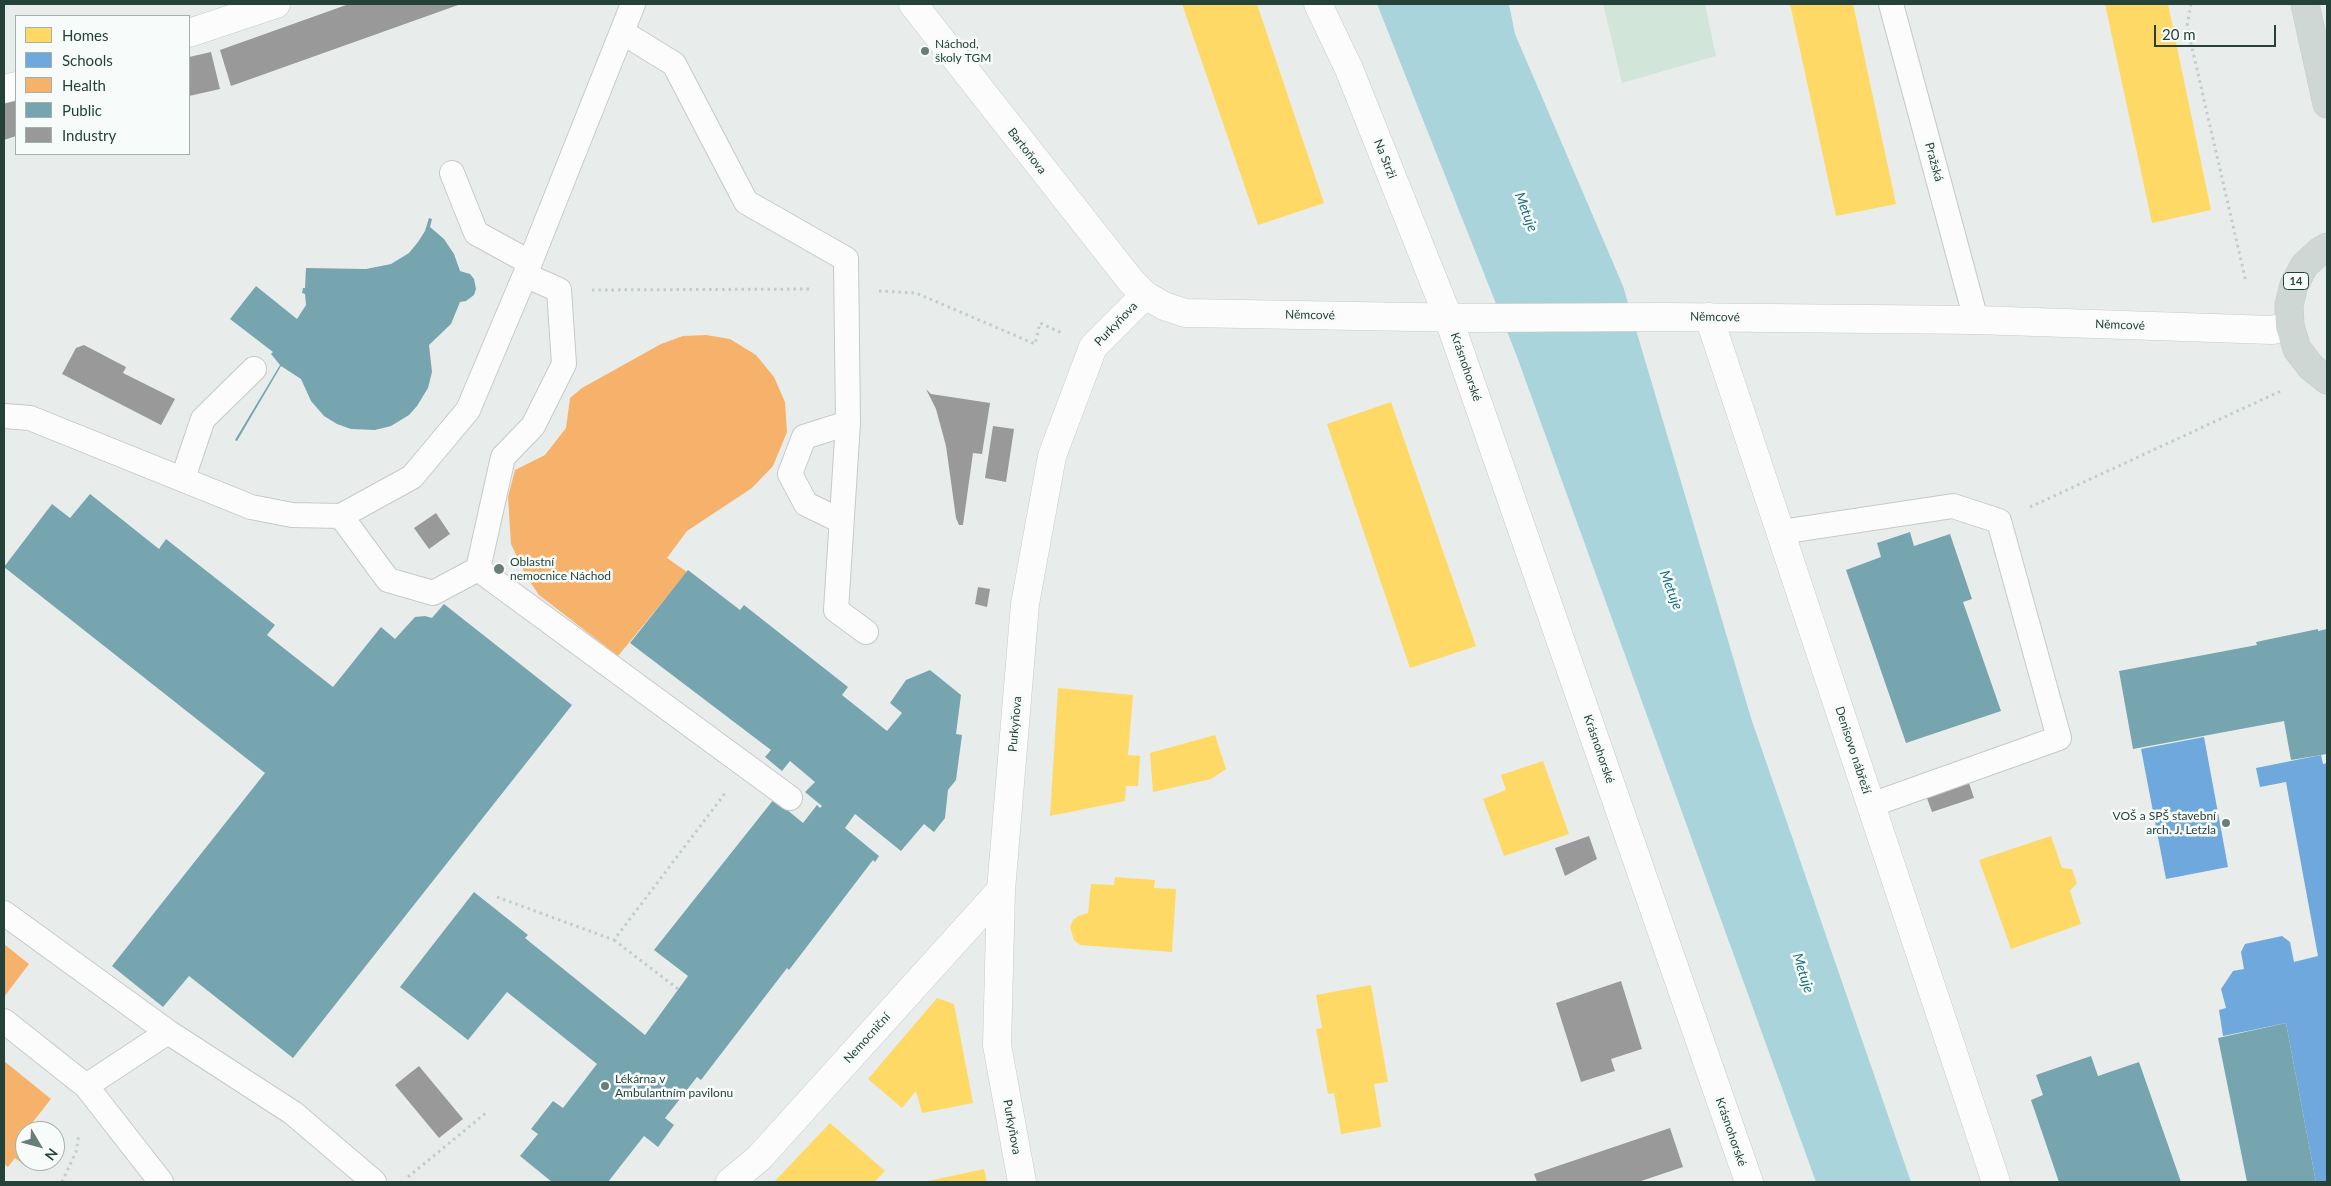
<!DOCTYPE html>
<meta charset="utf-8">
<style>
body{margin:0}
#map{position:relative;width:2331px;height:1186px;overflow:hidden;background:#e8edeb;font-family:Lato,sans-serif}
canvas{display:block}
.frame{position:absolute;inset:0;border:5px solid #24423a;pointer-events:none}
.legend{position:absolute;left:15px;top:15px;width:175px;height:140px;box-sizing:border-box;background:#f7fbf9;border:1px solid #a3b1ad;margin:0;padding:6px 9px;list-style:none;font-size:15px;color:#24423a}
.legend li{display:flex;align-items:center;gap:10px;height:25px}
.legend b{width:25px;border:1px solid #a3b1ad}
.north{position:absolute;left:15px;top:1121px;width:50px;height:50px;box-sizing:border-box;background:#f7fbf9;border:1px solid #a3b1ad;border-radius:50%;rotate:127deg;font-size:14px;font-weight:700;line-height:20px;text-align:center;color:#24423a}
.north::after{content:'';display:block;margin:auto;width:18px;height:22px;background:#697e78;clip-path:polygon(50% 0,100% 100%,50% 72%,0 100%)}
.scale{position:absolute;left:2154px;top:25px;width:122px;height:22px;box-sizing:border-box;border:2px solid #24423a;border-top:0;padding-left:6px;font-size:15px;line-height:18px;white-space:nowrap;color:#24423a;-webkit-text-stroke:4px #f7fbf9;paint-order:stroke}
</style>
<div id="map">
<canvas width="2331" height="1186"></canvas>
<div class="frame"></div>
<ul class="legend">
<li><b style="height:14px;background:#ffd966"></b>Homes</li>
<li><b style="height:14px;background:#6fa8dc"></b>Schools</li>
<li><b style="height:14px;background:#f6b26b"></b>Health</li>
<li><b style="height:14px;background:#76a5af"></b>Public</li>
<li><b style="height:14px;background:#999"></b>Industry</li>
</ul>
<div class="north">N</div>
<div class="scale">20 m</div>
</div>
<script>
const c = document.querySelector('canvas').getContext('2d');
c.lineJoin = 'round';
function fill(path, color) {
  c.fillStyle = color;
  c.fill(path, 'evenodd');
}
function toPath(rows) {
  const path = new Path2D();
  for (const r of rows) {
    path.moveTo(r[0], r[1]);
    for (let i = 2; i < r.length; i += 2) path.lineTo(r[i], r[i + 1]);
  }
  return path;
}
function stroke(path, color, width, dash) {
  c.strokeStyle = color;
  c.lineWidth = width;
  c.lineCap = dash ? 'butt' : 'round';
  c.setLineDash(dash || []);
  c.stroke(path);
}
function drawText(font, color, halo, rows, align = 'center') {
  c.font = font + ' Lato,sans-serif';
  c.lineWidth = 5;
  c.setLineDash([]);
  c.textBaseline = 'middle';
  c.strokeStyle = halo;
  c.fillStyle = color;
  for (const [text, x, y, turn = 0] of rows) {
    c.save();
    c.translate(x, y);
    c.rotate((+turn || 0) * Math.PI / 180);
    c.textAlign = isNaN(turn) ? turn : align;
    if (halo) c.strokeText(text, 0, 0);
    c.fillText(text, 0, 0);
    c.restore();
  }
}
const green = toPath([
 [1603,4,1705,4,1716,56,1622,83]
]);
const water = toPath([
 [1377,4,1509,4,1515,34,1623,286,1751,718,1911,1182,1816,1182,1516,354]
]);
const homes = toPath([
 [1182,4,1257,4,1324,203,1258,225],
 [1790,4,1853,4,1896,204,1836,216],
 [2105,4,2168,4,2211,210,2152,223],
 [1391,402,1476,646,1410,668,1327,424],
 [1058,688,1133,695,1128,755,1140,756,1138,786,1126,786,1125,801,1050,816],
 [1215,735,1226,769,1211,779,1153,792,1150,753],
 [1543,761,1569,834,1504,856,1483,799,1506,790,1501,775],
 [2051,836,2062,868,2072,869,2077,883,2070,891,2081,924,2011,949,1979,860],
 [1115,877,1155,880,1154,888,1176,889,1172,952,1080,945,1074,940,1070,927,1073,920,1078,916,1088,913,1091,884,1114,885],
 [1371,985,1388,1082,1374,1084,1381,1127,1341,1134,1334,1093,1328,1094,1316,1029,1322,1028,1316,995],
 [937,998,954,1004,973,1103,922,1113,916,1091,902,1108,868,1079],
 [830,1123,885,1171,874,1182,774,1182],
 [984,1169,987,1182,929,1182,928,1181]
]);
const schools = toPath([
 [2204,737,2228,867,2166,879,2141,749],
 [2321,755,2323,764,2327,763,2327,1182,2316,1182,2286,1023,2223,1036,2219,1010,2226,1008,2221,989,2233,971,2244,969,2241,952,2245,944,2282,936,2290,942,2294,962,2318,956,2286,782,2260,787,2256,768]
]);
const health = toPath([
 [706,335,730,339,756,355,774,377,785,402,787,432,773,466,752,488,687,531,667,558,687,572,618,656,539,595,526,576,511,544,508,497,515,470,545,455,566,428,570,398,582,388,661,344,683,336],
 [4,944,29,964,4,997],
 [4,1061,51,1099,21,1137,25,1141,25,1161,32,1161,27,1167,15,1158,8,1167,4,1164]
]);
const public = toPath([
 [429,218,432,219,430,227,444,239,454,254,460,271,470,274,474,279,476,289,474,295,466,301,460,302,451,324,429,345,432,372,428,388,417,406,409,415,391,426,375,430,351,429,337,424,324,416,311,401,301,379,281,366,237,441,235,440,280,365,271,354,273,352,230,319,256,286,297,319,306,305,305,294,302,293,303,288,305,288,306,268,366,269,391,264,409,253,418,242,425,231],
 [90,494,159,549,166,539,275,625,267,635,333,687,381,627,395,639,415,617,425,616,432,618,444,604,572,705,293,1058,189,976,163,1007,112,966,265,773,4,567,52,504,70,518],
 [1910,532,1914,546,1950,534,1972,599,1963,602,2001,711,1906,743,1846,570,1881,557,1877,543],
 [688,570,740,610,744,605,848,687,842,695,887,731,902,713,890,703,906,680,930,670,961,695,956,734,962,735,956,780,948,790,945,818,934,832,924,824,901,851,855,814,845,828,879,856,875,862,873,860,789,970,787,968,701,1080,697,1077,665,1118,674,1125,658,1147,644,1136,608,1182,552,1182,520,1156,538,1134,531,1129,553,1101,563,1108,597,1064,507,992,468,1040,400,987,474,892,528,935,525,938,645,1035,688,976,654,950,774,799,803,823,817,805,820,808,822,806,805,792,815,782,790,761,782,771,765,757,771,750,630,643],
 [2318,629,2318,631,2327,629,2327,754,2291,760,2284,721,2133,749,2119,671,2257,645,2256,642],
 [2286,1023,2316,1182,2247,1182,2218,1038],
 [2091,1056,2098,1076,2139,1062,2181,1182,2059,1182,2031,1100,2043,1095,2036,1075]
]);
const industry = toPath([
 [349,4,461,4,231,86,220,50],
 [211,52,220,89,189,96,189,57],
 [16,98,16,136,4,140,4,101],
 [84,345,126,367,123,373,175,399,161,425,62,374,76,348],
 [926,389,931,394,990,403,982,454,973,453,963,525,959,525,956,518,946,446,936,409],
 [993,426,1014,429,1006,482,985,478],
 [436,513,450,534,429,549,414,528],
 [978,587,990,589,987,607,975,604],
 [1963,765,1974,798,1932,812,1920,779],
 [1589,836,1597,859,1565,876,1555,848],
 [1621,981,1642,1049,1611,1059,1615,1071,1581,1082,1556,1003],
 [419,1066,463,1119,439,1138,395,1085],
 [1670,1128,1683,1167,1638,1182,1537,1182,1534,1174]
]);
const path = toPath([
 [2191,4,2187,26,2246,282],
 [592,290,813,289],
 [879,291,916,293,1035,344,1040,323,1062,333],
 [2030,507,2283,390],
 [497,897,614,940,726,792],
 [614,940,678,989],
 [408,1177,487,1112],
 [62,1182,76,1152,79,1134]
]);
const service = toPath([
 [1891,4,1976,320],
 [622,32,674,64,746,202,846,259,848,423,836,610,866,632],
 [452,173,476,233,529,262],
 [4,416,30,418,251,507,292,515,341,516,412,477,468,410,525,275,633,4],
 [183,478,203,419,254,369],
 [341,516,388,580,433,593,478,569,503,457,533,426,564,364,559,290,525,275],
 [841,521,806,504,790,474,804,437,848,423],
 [1781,532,1953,506,1999,521,2059,738,1871,805],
 [478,569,790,798],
 [4,913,168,1032,293,1113,374,1182],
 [4,1021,86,1086,161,1182],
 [86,1086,168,1032]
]);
const minor = toPath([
 [1318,4,1349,69,1448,317,1749,1182],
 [189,33,276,4],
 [4,89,16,86],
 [1709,317,1996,1182],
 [730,1182,759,1158,1001,890],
 [1022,1182,997,1045,1001,890,1025,604,1052,456,1093,347,1145,295]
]);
const tertiary = toPath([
 [913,4,1131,281,1145,295,1164,306,1185,313,1471,318,1665,317,1976,320,2272,330,2290,326]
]);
const primary = toPath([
 [2305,4,2327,104],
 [2327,247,2320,251,2304,266,2294,285,2289,305,2290,326,2297,349,2311,367,2327,380]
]);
const markers = [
 [925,51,5,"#697e78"],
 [499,569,6,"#697e78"],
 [2226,823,5,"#697e78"],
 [605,1086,5,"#697e78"]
];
const shields = [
 [2296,281,25]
];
const shieldNames = [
 ["14",2296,281]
];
const poiNames = [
 ["Náchod,",935,44],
 ["školy TGM",935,58],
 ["Oblastní",510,562],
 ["nemocnice Náchod",510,576],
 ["VOŠ a SPŠ stavební",2216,816,"right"],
 ["arch. J. Letzla",2216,830,"right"],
 ["Lékárna v",615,1079],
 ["Ambulantním pavilonu",615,1093]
];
const streetNames = [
 ["Bartoňova",1027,151,52],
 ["Na Strži",1385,159,68],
 ["Pražská",1934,162,75],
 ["Němcové",1310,315,1],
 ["Němcové",1715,317,1],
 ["Purkyňova",1116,324,-46],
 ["Němcové",2120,325,2],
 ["Krásnohorské",1466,367,71],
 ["Purkyňova",1015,724,-85],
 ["Krásnohorské",1599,749,71],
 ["Denisovo nábřeží",1853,750,72],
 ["Nemocniční",867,1038,-48],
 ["Purkyňova",1012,1127,80],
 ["Krásnohorské",1731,1132,71]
];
const waterNames = [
 ["Metuje",1526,212,69],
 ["Metuje",1671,590,69],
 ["Metuje",1803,973,72]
];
fill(green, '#d1e6d8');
fill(water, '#a9d4db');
fill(homes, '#ffd966');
fill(schools, '#6fa8dc');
fill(health, '#f6b26b');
fill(public, '#76a5af');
fill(industry, '#999');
stroke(service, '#c5cac8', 26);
stroke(minor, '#c5cac8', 29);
stroke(tertiary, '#c5cac8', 29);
stroke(primary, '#c3ccc9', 29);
stroke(path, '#c3ccca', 3, [2.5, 4]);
stroke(service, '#fcfcfc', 24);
stroke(minor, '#fcfcfc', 28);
stroke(tertiary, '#fcfcfc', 28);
stroke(primary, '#cfd7d5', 28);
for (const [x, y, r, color] of markers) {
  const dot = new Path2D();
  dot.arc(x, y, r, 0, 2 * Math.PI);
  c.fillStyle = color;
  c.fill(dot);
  stroke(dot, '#f7fbf9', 2);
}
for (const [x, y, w] of shields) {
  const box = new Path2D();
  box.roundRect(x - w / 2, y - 8.5, w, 17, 4);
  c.fillStyle = '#f7fbf9';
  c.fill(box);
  stroke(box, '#24423a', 1);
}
drawText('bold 11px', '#24423a', null, shieldNames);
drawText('12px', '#24423a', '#f7fbf9', poiNames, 'left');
drawText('12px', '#24423a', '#f7fbf9', streetNames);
drawText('italic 14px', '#1c6f80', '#f7fbf9', waterNames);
</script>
